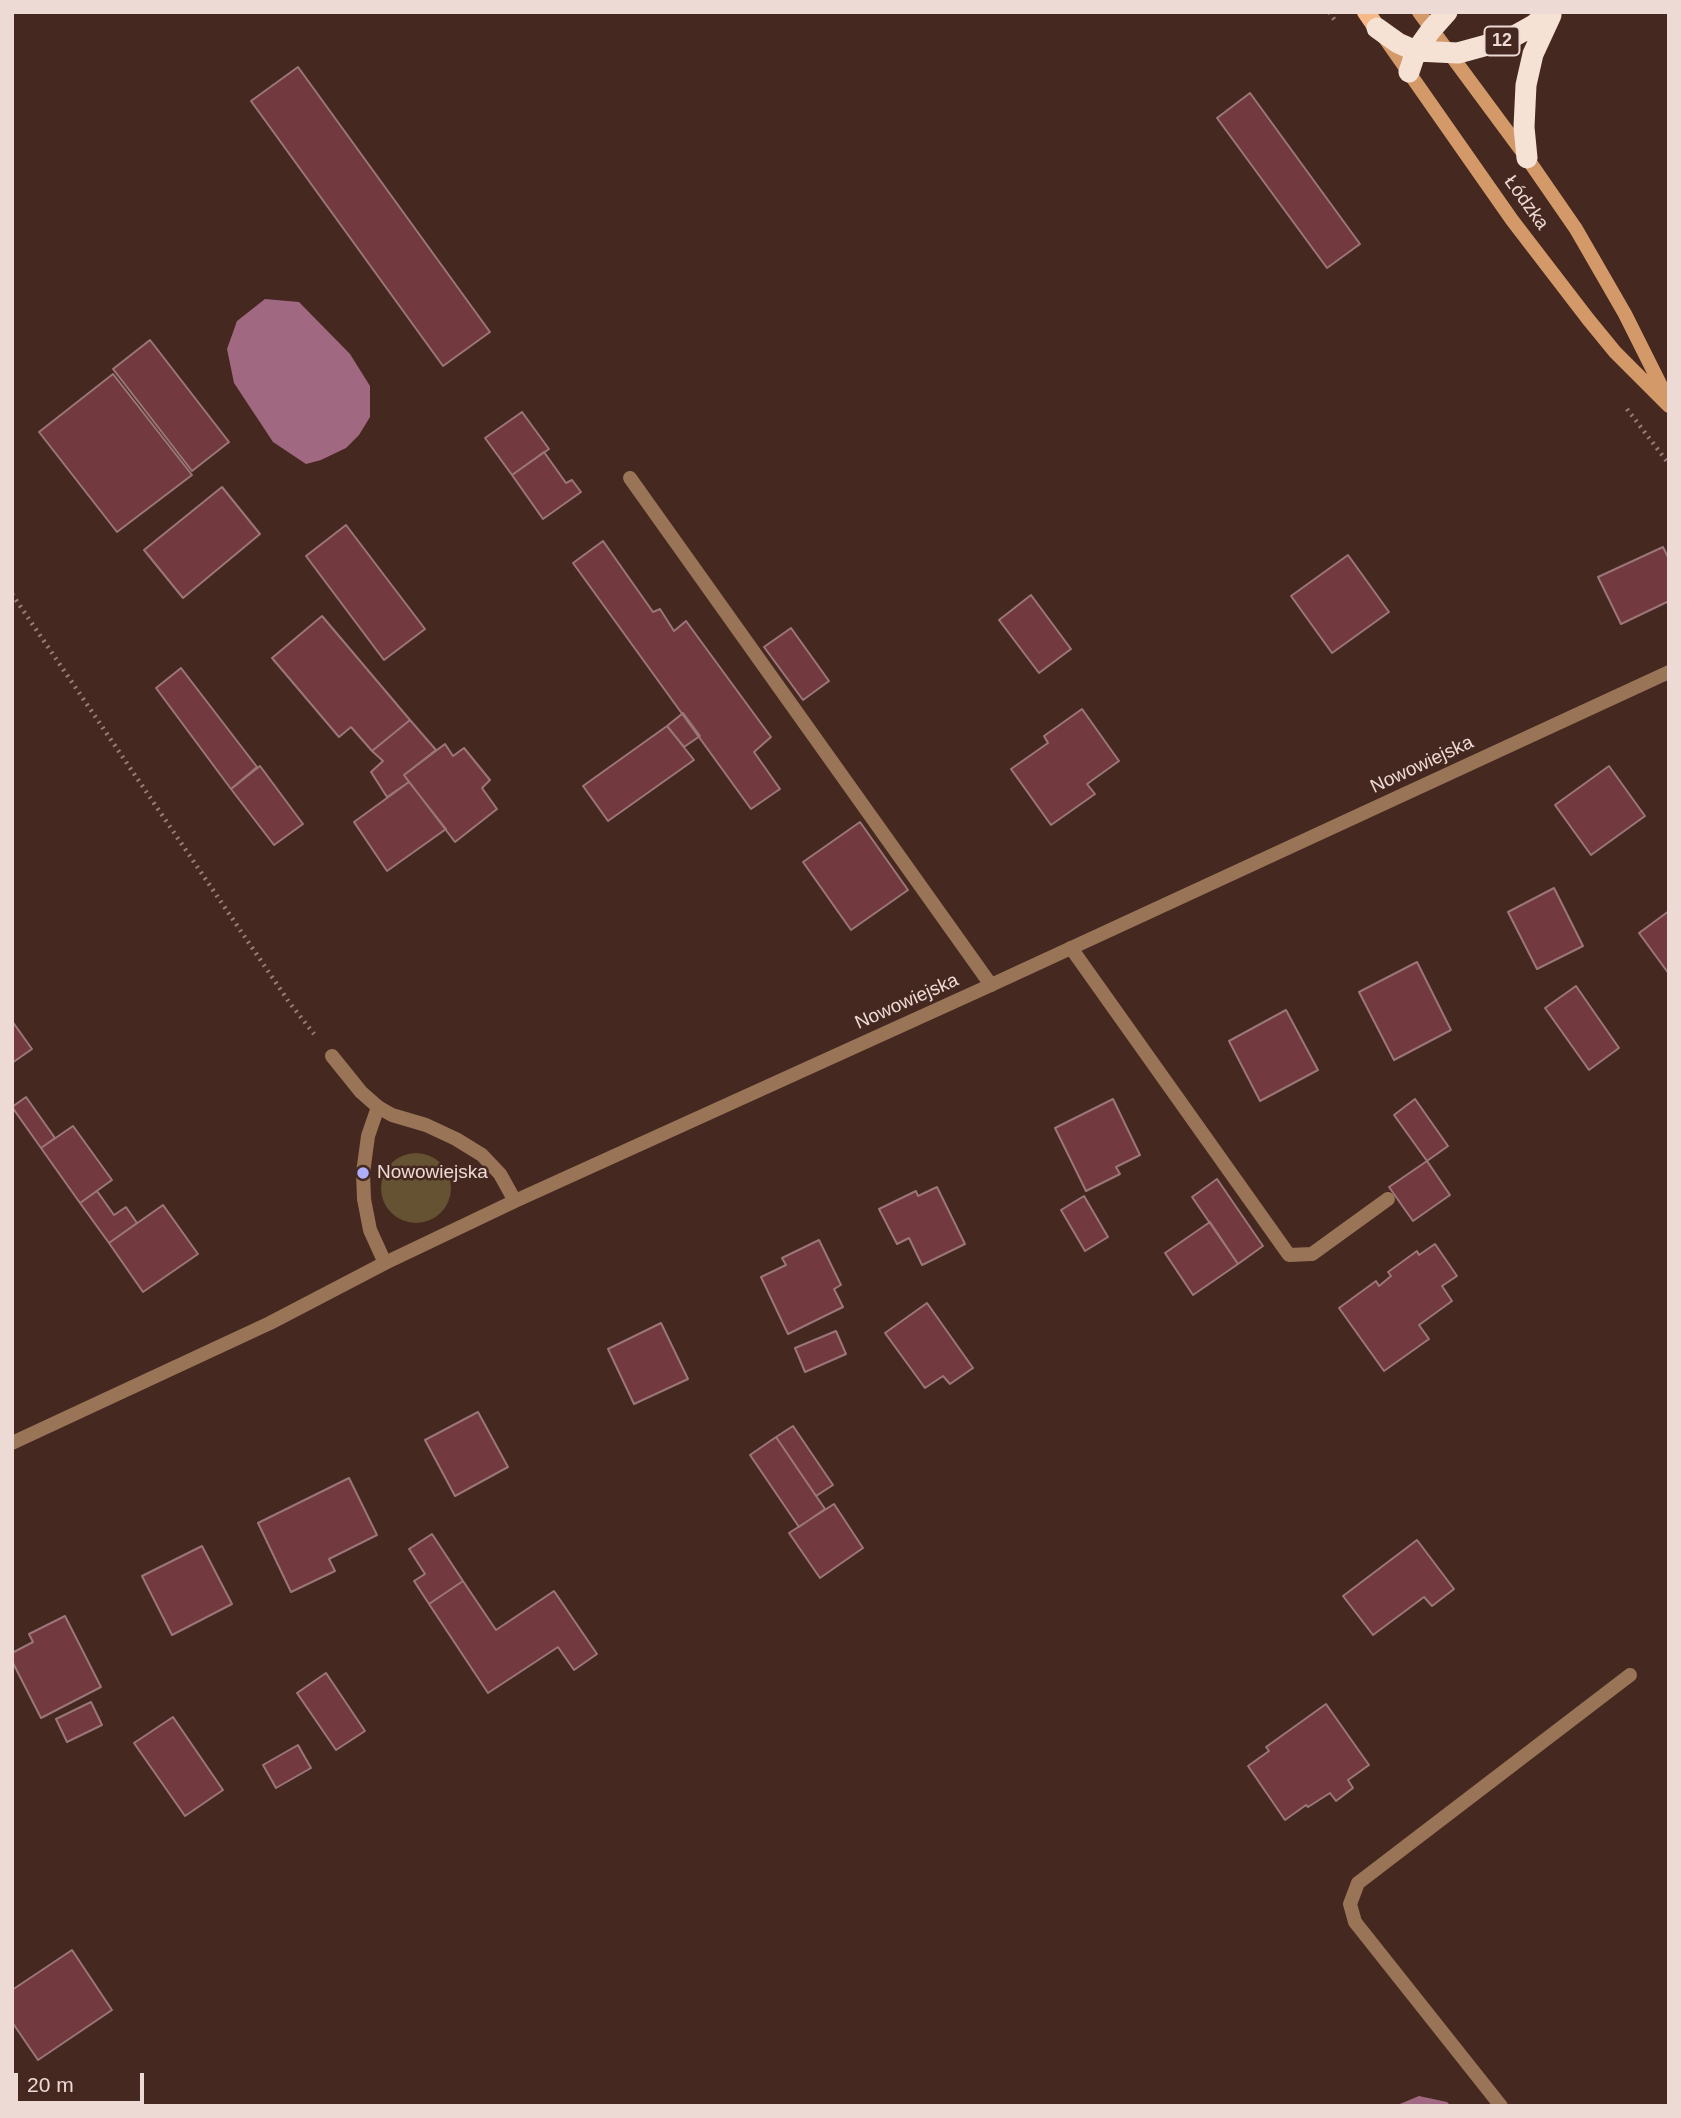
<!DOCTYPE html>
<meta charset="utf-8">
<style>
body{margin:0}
#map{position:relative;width:1681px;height:2118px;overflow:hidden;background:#452820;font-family:Arial,sans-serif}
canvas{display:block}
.frame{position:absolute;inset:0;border:14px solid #eedad5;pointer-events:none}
.scale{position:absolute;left:14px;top:2073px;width:130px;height:32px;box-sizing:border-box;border:4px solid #eedad5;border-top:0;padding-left:9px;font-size:21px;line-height:24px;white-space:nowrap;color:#eedad5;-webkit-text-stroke:5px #452820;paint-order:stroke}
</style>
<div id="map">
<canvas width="1681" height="2118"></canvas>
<div class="frame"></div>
<div class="scale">20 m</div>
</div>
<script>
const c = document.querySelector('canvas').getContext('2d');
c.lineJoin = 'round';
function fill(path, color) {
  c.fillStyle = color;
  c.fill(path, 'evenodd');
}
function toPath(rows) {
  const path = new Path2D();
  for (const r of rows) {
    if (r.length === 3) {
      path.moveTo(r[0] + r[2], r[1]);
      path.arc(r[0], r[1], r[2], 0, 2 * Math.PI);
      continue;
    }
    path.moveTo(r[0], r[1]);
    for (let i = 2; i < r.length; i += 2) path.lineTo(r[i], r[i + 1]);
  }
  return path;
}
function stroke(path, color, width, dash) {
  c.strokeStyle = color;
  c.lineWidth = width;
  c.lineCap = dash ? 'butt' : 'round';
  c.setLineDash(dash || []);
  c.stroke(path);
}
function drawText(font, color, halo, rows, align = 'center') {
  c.font = font + ' Arial,sans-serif';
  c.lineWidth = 5;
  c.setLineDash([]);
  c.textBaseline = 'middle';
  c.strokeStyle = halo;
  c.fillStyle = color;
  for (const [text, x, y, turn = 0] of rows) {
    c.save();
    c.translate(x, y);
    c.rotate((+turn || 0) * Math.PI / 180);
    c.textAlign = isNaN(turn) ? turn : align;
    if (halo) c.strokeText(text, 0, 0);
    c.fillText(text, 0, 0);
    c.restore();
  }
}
const green = toPath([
 [416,1188,35]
]);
const water = toPath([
 [265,299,299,302,350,354,370,386,370,417,359,435,346,448,321,460,306,464,273,442,234,383,227,349,237,321],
 [1419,2096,1447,2102,1451,2106,1395,2106]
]);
const building = toPath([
 [298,67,490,332,443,366,251,101,298,67],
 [1250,93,1360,244,1327,268,1217,118,1250,93],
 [150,340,229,442,192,471,113,369,150,340],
 [113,374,192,475,117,532,39,432,113,374],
 [522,412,549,449,512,475,485,438,522,412],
 [544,452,566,483,572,480,581,492,543,519,512,475,544,452],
 [222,487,260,534,183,598,144,550,222,487],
 [346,525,425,629,384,660,306,556,346,525],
 [603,541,653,612,660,609,674,631,686,621,771,737,754,752,780,789,751,809,573,563,603,541],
 [1663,547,1669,559,1669,601,1621,624,1598,577,1663,547],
 [1348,555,1389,612,1332,653,1291,596,1348,555],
 [1031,595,1071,649,1039,673,999,620,1031,595],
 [322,616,410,720,372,751,351,727,339,737,272,658,322,616],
 [791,628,829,681,803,700,764,647,791,628],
 [181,668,257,767,231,789,156,688,181,668],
 [1082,709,1119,761,1087,784,1095,794,1051,825,1011,769,1048,743,1044,736,1082,709],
 [683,713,700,736,684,747,667,726,683,713],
 [410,720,436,750,404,775,409,782,387,797,371,772,383,761,372,751,410,720],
 [667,726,694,760,608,821,583,786,667,726],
 [445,744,453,756,464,748,490,780,482,788,497,809,455,842,404,775,445,744],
 [260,766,303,824,274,845,231,789,260,766],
 [1609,766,1645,816,1591,855,1555,805,1609,766],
 [409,782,446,829,387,871,354,822,409,782],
 [860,822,908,890,851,930,803,862,860,822],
 [1554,888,1583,946,1537,969,1508,912,1554,888],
 [1669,911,1669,974,1639,933,1669,911],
 [1417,962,1451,1030,1394,1060,1359,992,1417,962],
 [1576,986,1619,1048,1589,1070,1545,1008,1576,986],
 [1286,1010,1318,1070,1260,1101,1229,1041,1286,1010],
 [12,1021,32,1049,12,1063,12,1021],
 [26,1097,55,1138,41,1148,12,1107,26,1097],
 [1113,1099,1140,1155,1116,1167,1120,1174,1086,1191,1055,1128,1113,1099],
 [1415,1099,1448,1146,1427,1161,1394,1115,1415,1099],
 [73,1126,112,1180,80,1203,41,1148,73,1126],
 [1427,1161,1450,1195,1413,1221,1389,1187,1427,1161],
 [1217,1179,1263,1246,1238,1264,1192,1197,1217,1179],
 [937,1187,965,1244,922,1265,909,1238,897,1244,879,1209,916,1191,918,1196,937,1187],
 [97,1191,114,1215,126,1207,137,1223,109,1243,80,1203,97,1191],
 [1084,1196,1108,1237,1085,1251,1061,1210,1084,1196],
 [163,1205,198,1254,143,1292,109,1243,163,1205],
 [1210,1222,1238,1264,1193,1295,1165,1253,1210,1222],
 [819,1240,841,1285,834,1289,843,1307,788,1334,761,1277,786,1265,782,1258,819,1240],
 [1435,1244,1457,1276,1442,1286,1452,1301,1419,1325,1429,1339,1384,1371,1339,1308,1376,1281,1379,1286,1391,1276,1388,1272,1417,1251,1419,1255,1435,1244],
 [927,1303,973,1368,950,1384,943,1376,925,1388,885,1333,927,1303],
 [661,1323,688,1379,634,1404,608,1349,661,1323],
 [836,1331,846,1354,805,1372,795,1348,836,1331],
 [478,1412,508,1467,455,1496,425,1440,478,1412],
 [793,1426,833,1485,816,1496,776,1437,793,1426],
 [776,1437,825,1509,799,1527,750,1455,776,1437],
 [349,1478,377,1535,329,1559,335,1571,291,1592,258,1523,349,1478],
 [834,1504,863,1548,820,1578,789,1533,834,1504],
 [432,1534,463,1581,429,1604,414,1581,425,1574,409,1549,432,1534],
 [1417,1540,1454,1589,1432,1606,1424,1597,1373,1635,1343,1596,1417,1540],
 [202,1546,232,1604,172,1635,142,1576,202,1546],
 [463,1581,496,1630,554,1591,597,1654,574,1670,558,1647,488,1693,429,1604,463,1581],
 [65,1616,101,1687,41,1718,12,1661,12,1653,33,1642,29,1634,65,1616],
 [326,1673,365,1731,336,1750,297,1693,326,1673],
 [91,1702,102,1725,67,1742,56,1719,91,1702],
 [1326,1704,1369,1765,1348,1780,1353,1788,1336,1801,1330,1793,1308,1807,1306,1805,1285,1820,1248,1766,1269,1751,1266,1747,1326,1704],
 [173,1717,223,1790,185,1816,134,1743,173,1717],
 [298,1745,311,1768,276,1788,263,1765,298,1745],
 [72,1950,112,2010,38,2060,12,2022,12,1990,72,1950]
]);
const path = toPath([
 [1329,12,1336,22],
 [1627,409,1669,464],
 [12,594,289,1002,314,1034]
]);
const service = toPath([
 [630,478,991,985],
 [1071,948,1289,1255,1312,1254,1388,1199],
 [378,1107,368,1136,363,1173,364,1199,370,1230,385,1263],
 [1501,2106,1355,1922,1350,1904,1358,1883,1630,1675]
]);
const minor = toPath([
 [332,1056,361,1092,378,1107,392,1115,426,1125,456,1139,482,1155,500,1174,515,1201],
 [12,1443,270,1323,385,1263,515,1201,991,985,1669,672]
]);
const secondary = toPath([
 [1419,12,1527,158,1576,229,1625,314,1668,400],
 [1384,37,1512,220,1588,319,1615,352,1669,406]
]);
const primary = toPath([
 [1366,12,1377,28]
]);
const motorway = toPath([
 [1377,28,1398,43,1416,51,1458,53,1509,39,1534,25,1549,12],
 [1409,72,1416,51,1431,30,1447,12],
 [1527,158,1524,127,1526,85,1533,54,1551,15]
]);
const markers = [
 [363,1173,7,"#afaefa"]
];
const shields = [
 [1502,41,35]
];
const shieldNames = [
 ["12",1502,41]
];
const streetNames = [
 ["Łódzka",1526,203,54],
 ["Nowowiejska",1422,765,-25],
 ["Nowowiejska",907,1002,-24]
];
const poiNames = [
 ["Nowowiejska",377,1173]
];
fill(green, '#645232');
fill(water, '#a16881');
fill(building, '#72393f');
stroke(building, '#9b7679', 2);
stroke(path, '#967d77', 4.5, [2, 5]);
stroke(service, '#997457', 14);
stroke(minor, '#997457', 14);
stroke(secondary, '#d49969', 14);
stroke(primary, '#f7b989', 18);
stroke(motorway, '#f5e2d4', 21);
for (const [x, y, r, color] of markers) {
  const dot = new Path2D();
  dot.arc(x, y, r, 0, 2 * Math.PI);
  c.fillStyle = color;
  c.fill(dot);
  stroke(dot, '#452820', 2.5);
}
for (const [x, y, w] of shields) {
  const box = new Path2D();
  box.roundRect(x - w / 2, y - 14.5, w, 29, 5);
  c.fillStyle = '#452820';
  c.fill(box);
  stroke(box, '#eedad5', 2);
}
drawText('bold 18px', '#eedad5', null, shieldNames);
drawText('19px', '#eedad5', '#452820', streetNames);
drawText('19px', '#eedad5', '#452820', poiNames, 'left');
</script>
